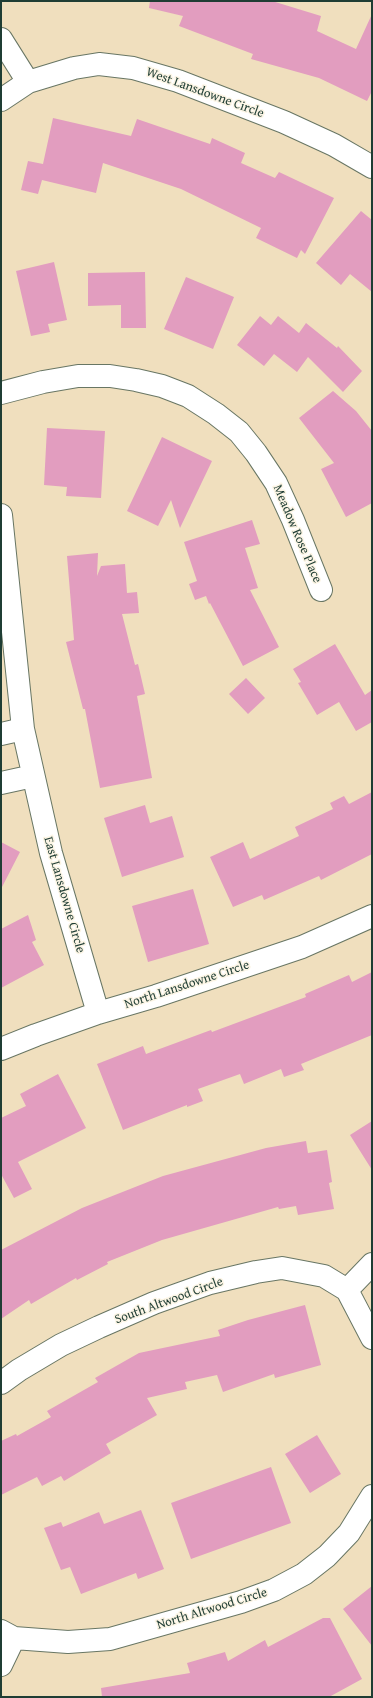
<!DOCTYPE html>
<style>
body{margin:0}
#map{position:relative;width:373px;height:1698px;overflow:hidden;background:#f0dfbe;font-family:"Gentium Book Plus",serif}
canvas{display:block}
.frame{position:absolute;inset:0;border:2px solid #1f3d34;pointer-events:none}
</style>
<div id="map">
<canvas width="373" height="1698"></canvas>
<div class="frame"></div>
</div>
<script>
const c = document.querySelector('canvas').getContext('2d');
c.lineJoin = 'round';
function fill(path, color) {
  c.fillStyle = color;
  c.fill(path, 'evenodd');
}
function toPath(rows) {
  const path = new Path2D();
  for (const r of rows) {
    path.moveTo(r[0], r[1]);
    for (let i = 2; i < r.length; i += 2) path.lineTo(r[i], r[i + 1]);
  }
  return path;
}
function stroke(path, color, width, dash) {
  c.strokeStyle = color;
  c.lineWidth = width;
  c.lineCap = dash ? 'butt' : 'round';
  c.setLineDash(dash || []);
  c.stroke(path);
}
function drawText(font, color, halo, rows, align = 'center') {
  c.font = font + ' "Gentium Book Plus",serif';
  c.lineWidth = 3;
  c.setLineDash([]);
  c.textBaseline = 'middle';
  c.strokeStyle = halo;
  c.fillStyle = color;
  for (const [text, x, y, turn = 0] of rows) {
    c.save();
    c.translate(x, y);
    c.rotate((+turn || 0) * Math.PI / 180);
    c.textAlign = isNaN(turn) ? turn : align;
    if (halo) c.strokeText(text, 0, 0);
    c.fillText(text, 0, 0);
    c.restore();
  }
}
const building = toPath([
 [150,1,272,1,321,16,317,31,356,49,372,14,372,91,367,101,319,78,251,59,253,54,179,26,183,16,149,8],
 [53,118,131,136,137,119,210,144,212,138,245,153,241,163,275,178,279,172,334,198,305,254,301,250,297,258,256,238,261,228,181,189,103,163,96,193,42,180,38,194,21,190,28,161,43,164],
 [361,211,372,220,372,292,350,274,341,285,316,263],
 [54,262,67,320,48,324,50,332,31,336,16,271],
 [145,272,146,328,121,328,121,305,88,306,88,273],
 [186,277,234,297,213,349,164,329],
 [260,316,271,325,278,316,299,333,306,323,337,348,338,346,362,371,343,392,308,357,297,372,274,354,264,366,237,345],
 [333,391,356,411,372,431,372,503,346,517,321,469,334,463,299,418],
 [47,428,105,431,101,498,66,496,67,487,44,485],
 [162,437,212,461,180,528,171,500,158,526,127,511],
 [252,520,260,544,245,548,258,588,250,590,279,647,243,666,210,603,209,604,206,596,195,600,189,584,197,581,184,542],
 [98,553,97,576,101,566,125,564,127,593,137,592,139,613,122,614,135,665,138,664,145,694,137,696,152,778,100,788,85,709,83,709,66,642,74,640,67,556],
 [335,644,365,695,372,690,372,722,356,731,339,702,317,715,298,683,301,682,293,669],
 [246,678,265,698,248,714,229,694],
 [372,792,372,854,321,880,319,876,264,900,262,895,233,907,210,857,243,842,250,859,299,836,295,827,333,809,330,803,344,796,349,804],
 [145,805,150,823,172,816,184,857,122,877,104,818],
 [1,842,20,852,1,889],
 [193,889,209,944,148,962,132,906],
 [28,915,36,940,32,942,44,965,1,988,1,929],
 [372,972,372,1035,301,1064,304,1070,284,1077,281,1069,244,1084,240,1074,198,1089,203,1101,187,1107,187,1105,123,1130,97,1064,143,1046,146,1054,211,1030,212,1032,306,997,305,994,349,975,352,982],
 [58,1074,86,1128,18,1162,32,1189,14,1198,1,1174,1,1118,26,1106,20,1094],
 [372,1121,372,1170,350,1135],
 [306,1141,308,1153,327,1150,332,1182,329,1183,334,1209,298,1215,296,1206,279,1209,278,1207,162,1240,107,1262,108,1264,77,1280,76,1278,31,1304,29,1300,1,1319,1,1250,82,1208,163,1176,266,1148],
 [305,1305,321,1365,275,1378,274,1374,223,1392,217,1375,185,1382,187,1389,147,1398,157,1415,106,1444,111,1453,64,1481,61,1476,42,1486,37,1477,1,1495,1,1441,16,1434,17,1436,51,1417,47,1411,98,1382,95,1378,139,1353,220,1336,218,1330,248,1320],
 [317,1435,341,1474,310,1493,285,1454],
 [271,1467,291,1523,191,1559,171,1503],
 [141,1510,164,1569,138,1579,136,1573,81,1594,70,1567,61,1570,44,1528,61,1522,63,1527,99,1512,104,1524],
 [372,1586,372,1646,343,1609],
 [323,1618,330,1618,362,1679,329,1697,102,1697,101,1688,190,1673,187,1663,225,1652,228,1661,265,1640,268,1647]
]);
const minor = toPath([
 [1,39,28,82],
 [1,100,28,82,74,68,99,64,133,68,178,81,284,122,334,145,372,167],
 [1,393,43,382,78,376,110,376,136,380,162,386,188,396,216,414,239,432,256,453,276,483,293,520,321,590],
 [1,515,23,729,51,853,98,1013],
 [1,734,23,729],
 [1,783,33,776],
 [1,1049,36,1035,98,1013,156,996,302,947,372,916],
 [347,1290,372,1264],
 [1,1383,19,1370,61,1345,99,1327,154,1303,210,1283,256,1272,282,1268,324,1276,347,1290,372,1338],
 [1,1631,14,1638,68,1642,110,1639,241,1602,274,1590,304,1574,327,1556,349,1533,372,1496],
 [1,1665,14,1638]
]);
const streetNames = [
 ["West Lansdowne Circle",205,93,20],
 ["Meadow Rose Place",297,534,67],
 ["East Lansdowne Circle",64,895,74],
 ["North Lansdowne Circle",187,985,-18],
 ["South Altwood Circle",169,1301,-20],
 ["North Altwood Circle",212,1609,-17]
];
fill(building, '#e29dbf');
stroke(minor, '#687664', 24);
stroke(minor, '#fff', 22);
drawText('13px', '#1f3d34', '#fcf5e5', streetNames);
</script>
